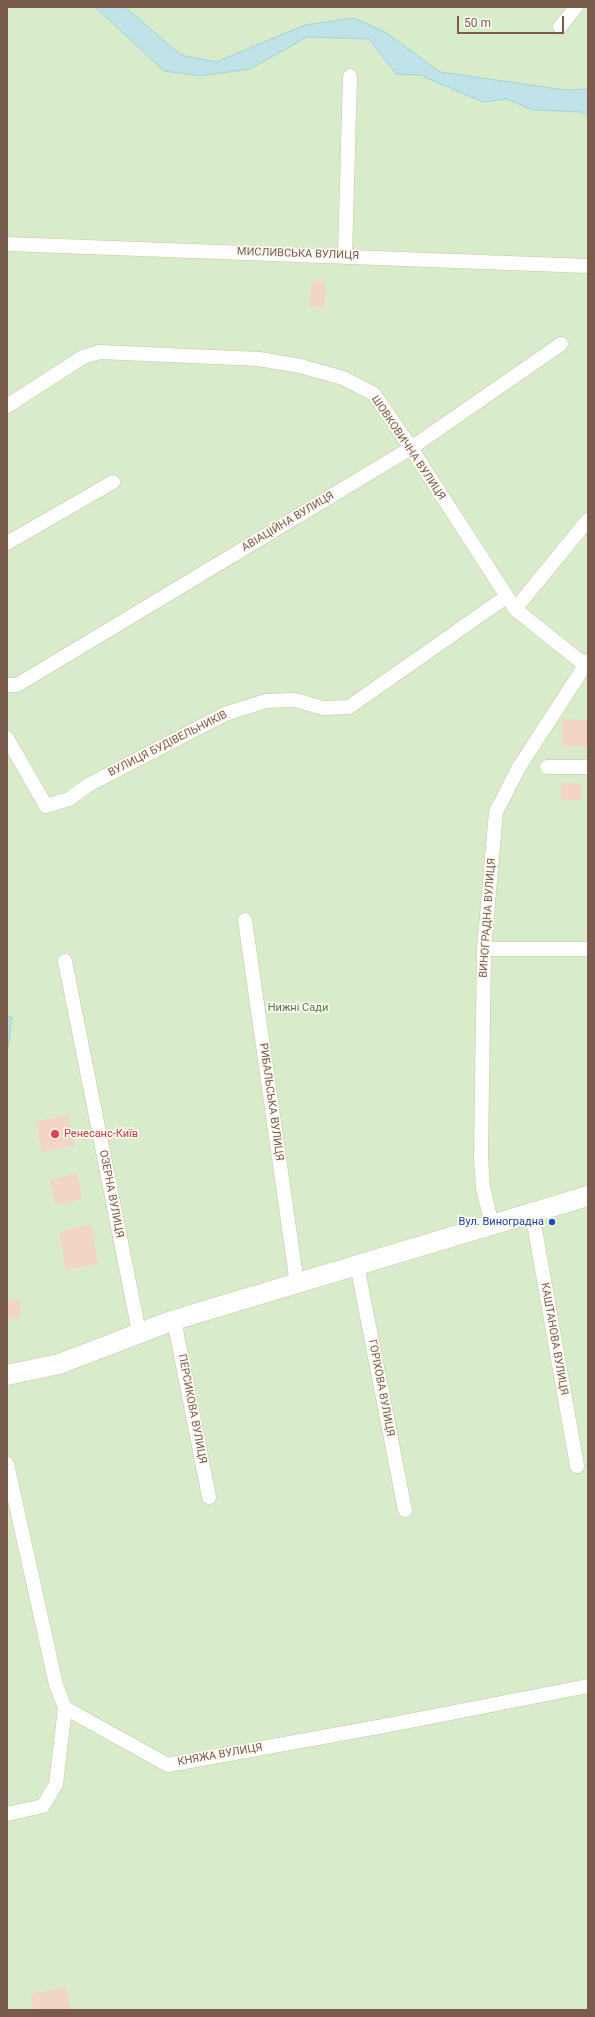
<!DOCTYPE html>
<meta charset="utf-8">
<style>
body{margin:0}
#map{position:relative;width:595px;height:2017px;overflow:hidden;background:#fdf6ec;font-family:Roboto,sans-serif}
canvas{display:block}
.frame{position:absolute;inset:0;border:8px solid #7a5c4d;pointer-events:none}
.scale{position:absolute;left:457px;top:16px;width:107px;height:18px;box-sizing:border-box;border:2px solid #7a5c4d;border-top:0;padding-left:5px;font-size:12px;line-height:14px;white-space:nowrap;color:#7a5c4d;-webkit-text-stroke:3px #fffaf3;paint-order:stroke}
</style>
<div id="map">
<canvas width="595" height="2017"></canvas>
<div class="frame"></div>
<div class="scale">50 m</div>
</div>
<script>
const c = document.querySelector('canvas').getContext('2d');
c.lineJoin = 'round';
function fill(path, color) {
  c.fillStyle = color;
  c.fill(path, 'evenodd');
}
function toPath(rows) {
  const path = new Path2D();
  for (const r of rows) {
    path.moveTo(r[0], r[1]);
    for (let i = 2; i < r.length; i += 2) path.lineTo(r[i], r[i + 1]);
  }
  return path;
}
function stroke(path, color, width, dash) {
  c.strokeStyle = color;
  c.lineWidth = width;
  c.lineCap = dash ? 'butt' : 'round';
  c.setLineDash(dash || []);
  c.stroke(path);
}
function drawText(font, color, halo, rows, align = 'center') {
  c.font = font + ' Roboto,sans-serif';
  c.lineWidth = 3.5;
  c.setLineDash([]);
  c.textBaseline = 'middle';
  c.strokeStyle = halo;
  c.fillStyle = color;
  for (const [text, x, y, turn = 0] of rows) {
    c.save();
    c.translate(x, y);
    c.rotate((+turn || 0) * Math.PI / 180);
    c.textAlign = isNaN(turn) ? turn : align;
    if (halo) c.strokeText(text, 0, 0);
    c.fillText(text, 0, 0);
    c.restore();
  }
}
const green = toPath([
 [7,7,588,7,588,2010,7,2010]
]);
const water = toPath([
 [95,7,125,7,181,55,216,62,305,25,354,18,385,32,440,72,565,90,588,89,588,116,581,112,533,110,507,99,483,102,420,75,396,74,369,39,307,37,250,69,200,76,164,71,95,7],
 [7,1016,12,1017,7,1054,7,1016]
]);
const building = toPath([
 [312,281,326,282,324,308,309,306],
 [562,719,588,720,588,747,562,746],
 [561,783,582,784,582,800,561,800],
 [68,1115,74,1146,42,1152,36,1121],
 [77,1173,82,1199,56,1205,50,1179],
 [91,1225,98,1264,66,1270,59,1231],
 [20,1300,21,1318,7,1319,7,1301],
 [66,1987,71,2010,34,2010,31,1994]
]);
const street = toPath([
 [560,27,576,7],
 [7,244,588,266],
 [345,256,350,76],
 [7,406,83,357,99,352,259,359,300,366,343,378,374,394,411,448,515,609,585,665],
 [7,543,113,482],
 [515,609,588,520],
 [7,685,17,685,411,448,561,344],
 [7,738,46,806,69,799,90,784,225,714,266,701,295,700,323,708,349,707,506,597],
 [547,767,588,767],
 [245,920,297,1284],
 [484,949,588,949],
 [65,961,139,1332],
 [532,1212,577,1466],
 [492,1225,483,1188,481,1157,484,949,496,812,519,767,588,661],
 [357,1265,405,1510],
 [174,1320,209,1497],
 [7,1464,56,1685,65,1708,168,1765,389,1725,588,1686],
 [7,1814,43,1806,56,1784,65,1708]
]);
const secondary = toPath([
 [7,1375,59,1364,174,1320,588,1196]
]);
const markers = [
 [55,1134,5,"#e0444e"],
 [552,1222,4,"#1a4fb4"]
];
const streetNames = [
 ["МИСЛИВСЬКА ВУЛИЦЯ",298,254,2],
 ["ШОВКОВИЧНА ВУЛИЦЯ",408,448,56],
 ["АВІАЦІЙНА ВУЛИЦЯ",288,522,-31],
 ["ВУЛИЦЯ БУДІВЕЛЬНИКІВ",168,744,-27],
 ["ВИНОГРАДНА ВУЛИЦЯ",488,918,-86],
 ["РИБАЛЬСЬКА ВУЛИЦЯ",271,1102,82],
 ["ОЗЕРНА ВУЛИЦЯ",111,1194,79],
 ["КАШТАНОВА ВУЛИЦЯ",554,1339,80],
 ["ГОРІХОВА ВУЛИЦЯ",381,1388,79],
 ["ПЕРСИКОВА ВУЛИЦЯ",192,1409,79],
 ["КНЯЖА ВУЛИЦЯ",220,1755,-10]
];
const parkNames = [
 ["Нижні Сади",298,1008]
];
const healthNames = [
 ["Ренесанс-Київ",64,1134]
];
const transitNames = [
 ["Вул. Виноградна",544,1222]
];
fill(green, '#d8ecc9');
fill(water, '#bfe3e8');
stroke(water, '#a5d3da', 1);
fill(building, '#f3d5c3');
stroke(street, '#d1beb0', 15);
stroke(secondary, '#d6c0b0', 21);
stroke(street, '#fff', 14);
stroke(secondary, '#fff', 20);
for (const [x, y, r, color] of markers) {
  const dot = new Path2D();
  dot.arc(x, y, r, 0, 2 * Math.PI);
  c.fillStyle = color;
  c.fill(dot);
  stroke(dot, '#fffaf3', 1.5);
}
drawText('11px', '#7a5c4d', '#fffaf3', streetNames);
drawText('11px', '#537a41', '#fffaf3', parkNames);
drawText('11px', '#be3a42', '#fffaf3', healthNames, 'left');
drawText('11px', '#164399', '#fffaf3', transitNames, 'right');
</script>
